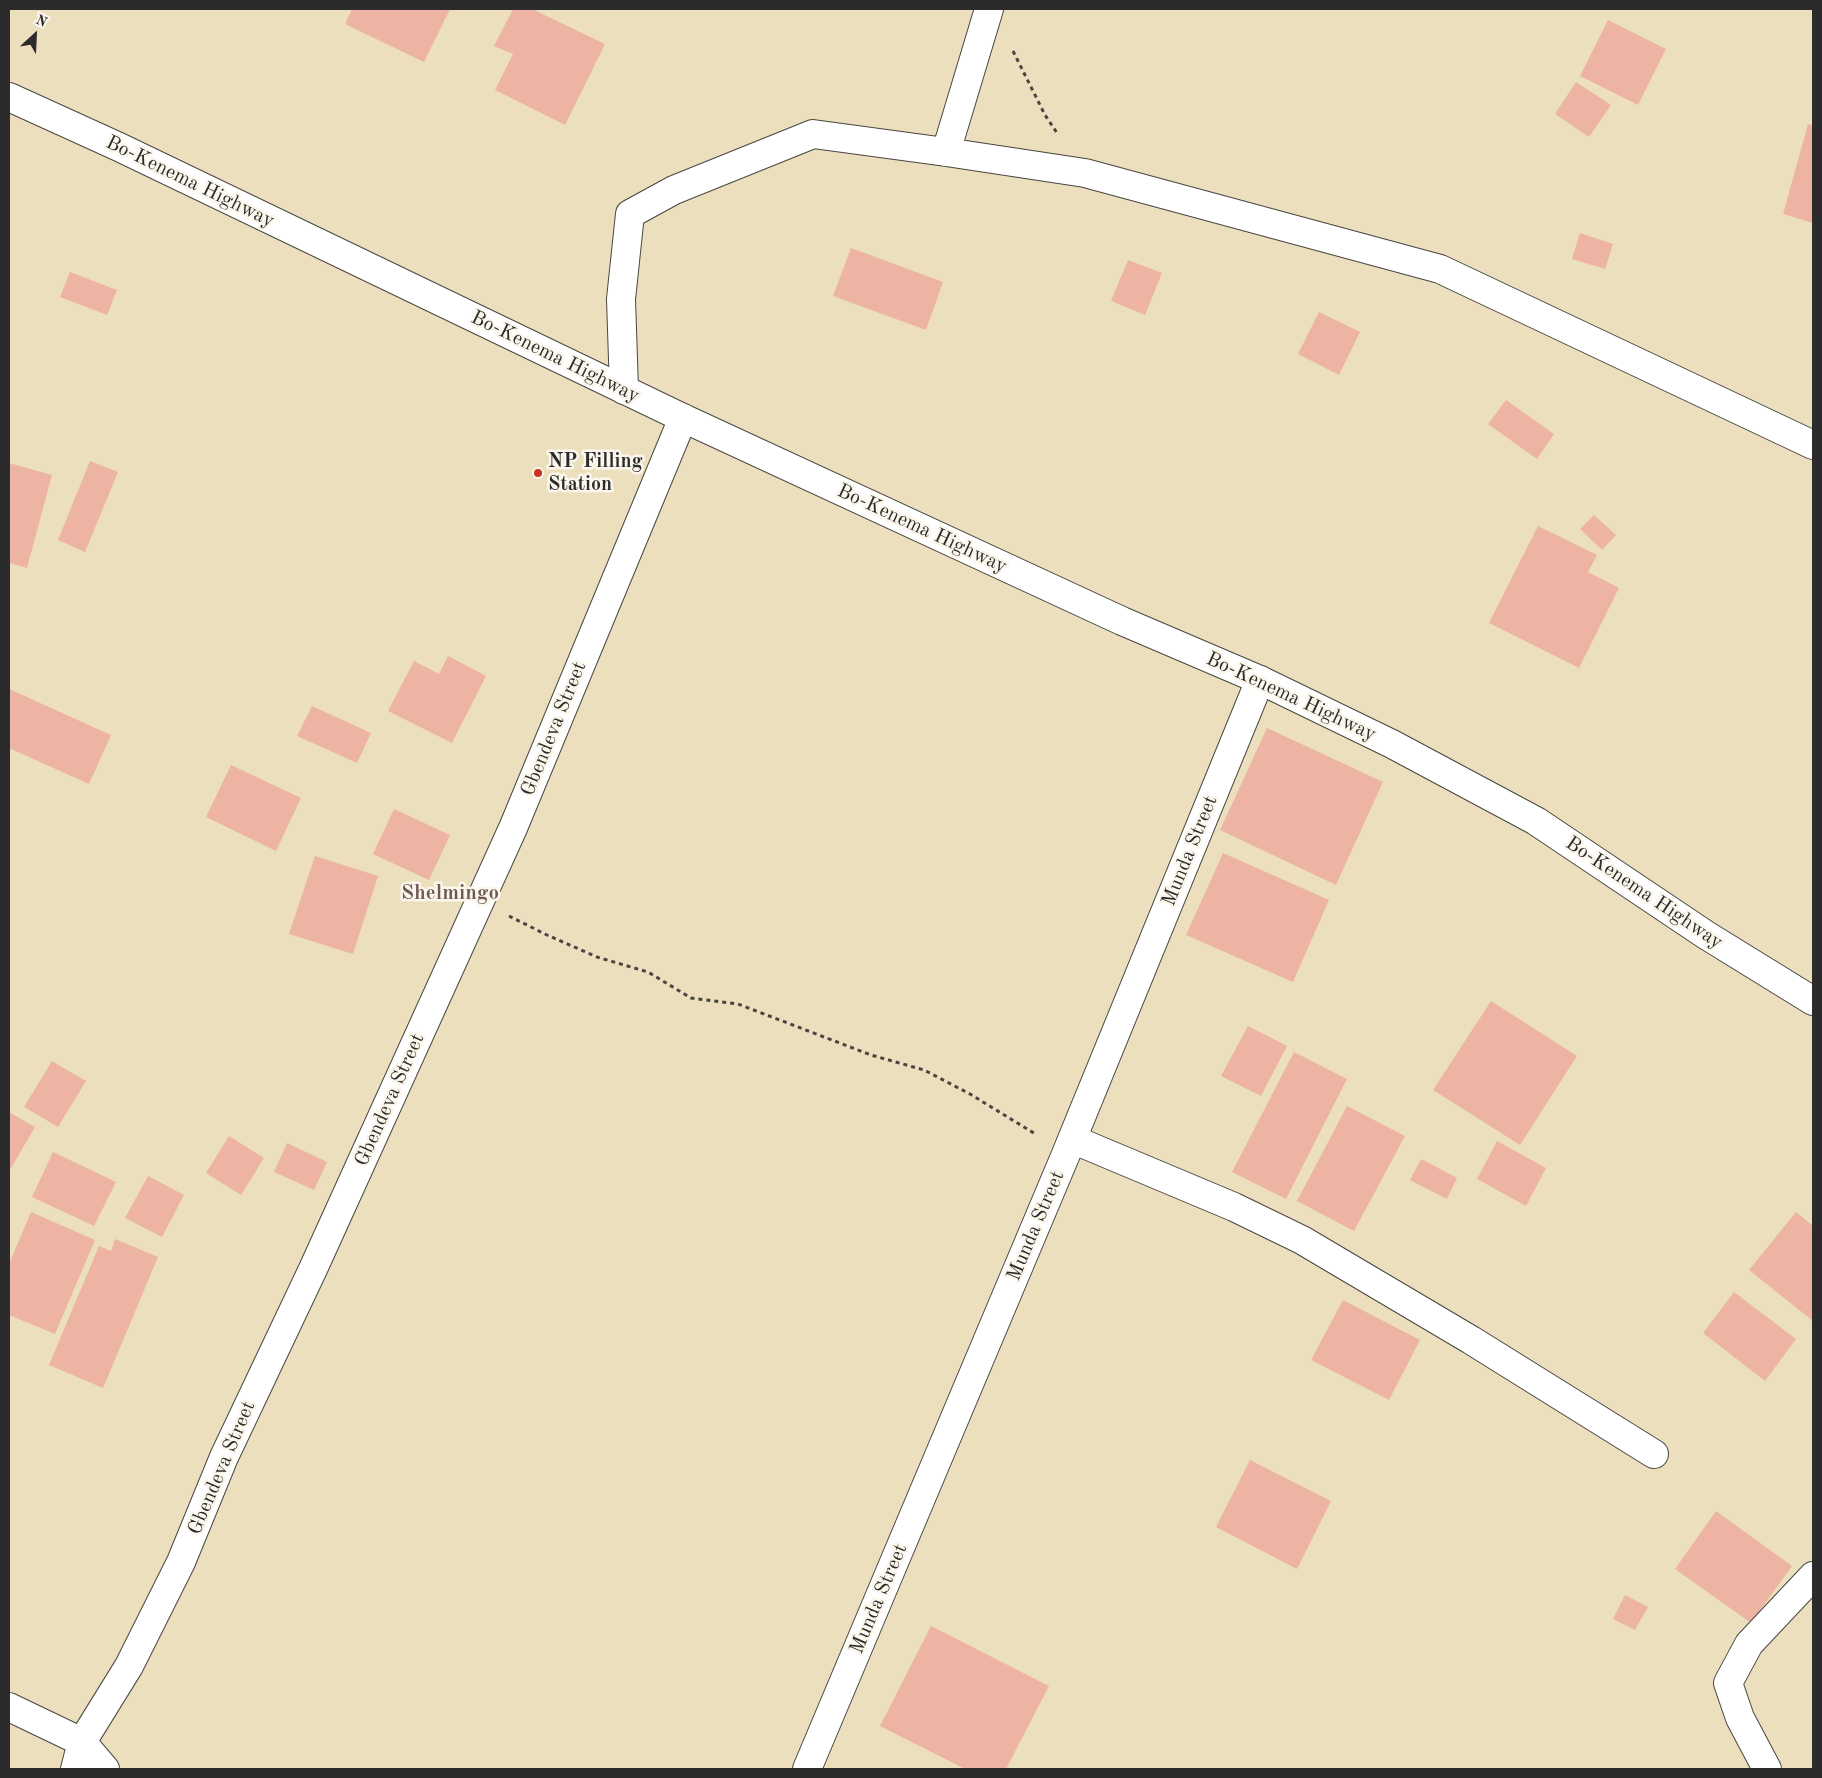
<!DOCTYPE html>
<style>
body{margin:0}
#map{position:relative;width:1822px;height:1778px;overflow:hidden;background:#ecdfbd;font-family:"Old Standard TT",serif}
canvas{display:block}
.frame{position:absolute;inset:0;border:10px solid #2b2b2b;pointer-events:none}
.north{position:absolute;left:10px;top:10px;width:50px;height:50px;-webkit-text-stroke:4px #fbf7ec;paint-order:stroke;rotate:25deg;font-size:14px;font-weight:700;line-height:20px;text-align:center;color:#2b2b2b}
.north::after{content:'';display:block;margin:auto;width:18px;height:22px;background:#2b2b2b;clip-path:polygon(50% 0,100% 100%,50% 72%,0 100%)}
</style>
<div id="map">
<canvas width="1822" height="1778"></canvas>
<div class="frame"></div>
<div class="north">N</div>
</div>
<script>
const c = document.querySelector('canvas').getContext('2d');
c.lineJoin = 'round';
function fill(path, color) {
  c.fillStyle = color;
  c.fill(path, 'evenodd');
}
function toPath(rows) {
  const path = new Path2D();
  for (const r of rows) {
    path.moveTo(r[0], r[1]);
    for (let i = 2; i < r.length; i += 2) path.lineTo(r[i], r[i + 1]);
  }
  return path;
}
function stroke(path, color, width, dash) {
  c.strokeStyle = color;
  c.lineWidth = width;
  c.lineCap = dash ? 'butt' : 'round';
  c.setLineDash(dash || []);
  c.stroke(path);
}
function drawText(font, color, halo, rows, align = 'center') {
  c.font = font + ' "Old Standard TT",serif';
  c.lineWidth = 5;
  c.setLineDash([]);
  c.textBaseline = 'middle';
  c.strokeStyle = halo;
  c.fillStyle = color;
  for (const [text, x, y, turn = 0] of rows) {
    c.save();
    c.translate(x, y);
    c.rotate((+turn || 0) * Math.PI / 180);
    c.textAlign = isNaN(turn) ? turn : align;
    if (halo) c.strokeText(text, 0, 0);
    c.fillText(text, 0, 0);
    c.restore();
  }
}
const building = toPath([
 [352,9,450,9,424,62,345,24],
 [513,9,532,9,605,44,565,125,495,90,513,54,494,46],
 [1608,20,1666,49,1638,105,1580,76],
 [1576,82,1611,105,1589,137,1555,114],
 [1808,124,1813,126,1813,223,1783,214],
 [1580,233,1613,244,1605,269,1572,259],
 [851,248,943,282,926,330,833,296],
 [1128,260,1162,273,1145,315,1111,301],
 [70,272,117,290,107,315,60,297],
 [1319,312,1360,332,1339,375,1298,354],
 [1506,400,1554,434,1537,459,1488,424],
 [90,461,118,472,85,552,58,540],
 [9,463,52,475,27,568,9,563],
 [1594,515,1616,535,1602,550,1580,529],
 [1538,526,1597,555,1588,572,1619,588,1579,668,1489,623],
 [448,656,486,676,452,743,388,711,414,661,439,674],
 [9,689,111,735,89,784,9,748],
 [312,706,371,733,357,763,297,736],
 [1267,728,1383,782,1336,885,1220,830],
 [231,765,301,798,276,851,206,817],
 [394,809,450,835,429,880,373,854],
 [1223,853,1329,900,1293,982,1186,935],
 [315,856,378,876,353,954,289,934],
 [1491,1001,1577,1056,1520,1145,1433,1090],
 [1248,1026,1287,1046,1261,1096,1221,1076],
 [1294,1052,1347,1079,1286,1199,1232,1172],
 [52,1061,86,1081,58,1127,24,1107],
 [1347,1106,1405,1136,1354,1231,1297,1201],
 [9,1112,35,1127,10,1170,9,1170],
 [229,1136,264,1158,241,1195,206,1173],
 [1497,1141,1546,1168,1526,1206,1477,1179],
 [287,1143,327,1162,314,1190,274,1172],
 [53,1152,116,1182,94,1226,32,1197],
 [1421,1159,1457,1178,1447,1199,1410,1180],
 [148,1176,184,1195,162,1237,125,1218],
 [31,1212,95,1240,55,1334,9,1315,9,1264],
 [1796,1212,1813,1226,1813,1321,1749,1270],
 [115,1239,158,1257,103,1388,49,1365,99,1246,111,1251],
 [1734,1292,1796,1339,1765,1381,1703,1333],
 [1343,1300,1420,1340,1389,1400,1311,1360],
 [1250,1460,1331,1501,1297,1569,1216,1527],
 [1716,1511,1792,1566,1751,1623,1675,1569],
 [1625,1595,1648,1607,1635,1630,1613,1619],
 [931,1626,1049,1686,1006,1769,965,1769,880,1726]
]);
const path = toPath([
 [1013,51,1045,115,1057,133],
 [509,916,547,935,597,957,648,972,691,998,738,1004,871,1055,924,1070,970,1094,1037,1135]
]);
const minor = toPath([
 [946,152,989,9],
 [624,390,621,299,630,214,674,190,813,134,946,152,1085,173,1440,269,1813,445],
 [1072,1139,1234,1207,1302,1240,1471,1340,1654,1454],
 [9,1707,82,1742,105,1769],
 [75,1769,82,1742,129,1666,181,1562,224,1457,313,1269,513,828,683,418],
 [807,1769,1066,1154,1260,680],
 [1767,1769,1740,1718,1728,1683,1749,1644,1813,1576]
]);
const highway = toPath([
 [9,97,119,147,683,418,1122,621,1260,680,1392,744,1536,821,1706,935,1813,1001]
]);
const markers = [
 [538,473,5,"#c8321e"]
];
const streetNames = [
 ["Bo-Kenema Highway",190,182,26],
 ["Bo-Kenema Highway",555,357,26],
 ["Bo-Kenema Highway",922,529,25],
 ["Bo-Kenema Highway",1291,697,25],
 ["Gbendeva Street",554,729,-68],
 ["Munda Street",1190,851,-68],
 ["Bo-Kenema Highway",1644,893,34],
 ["Gbendeva Street",390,1100,-66],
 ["Munda Street",1036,1226,-67],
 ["Gbendeva Street",222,1468,-67],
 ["Munda Street",879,1599,-67]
];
const poiNames = [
 ["NP Filling",548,462],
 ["Station",548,485]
];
const neighbourhoodNames = [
 ["Shelmingo",450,893]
];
fill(building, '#edb4a3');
stroke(minor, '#484641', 30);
stroke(highway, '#484641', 30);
stroke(path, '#484641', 3, [4, 4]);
stroke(minor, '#fff', 28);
stroke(highway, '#fff', 28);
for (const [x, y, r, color] of markers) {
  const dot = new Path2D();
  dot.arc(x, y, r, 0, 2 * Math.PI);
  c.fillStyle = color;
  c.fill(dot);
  stroke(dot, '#fbf7ec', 2);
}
drawText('20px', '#2b2b2b', '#fbf7ec', streetNames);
drawText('bold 20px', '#2b2b2b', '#fbf7ec', poiNames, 'left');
drawText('bold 21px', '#6f5b55', '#fbf7ec', neighbourhoodNames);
</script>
